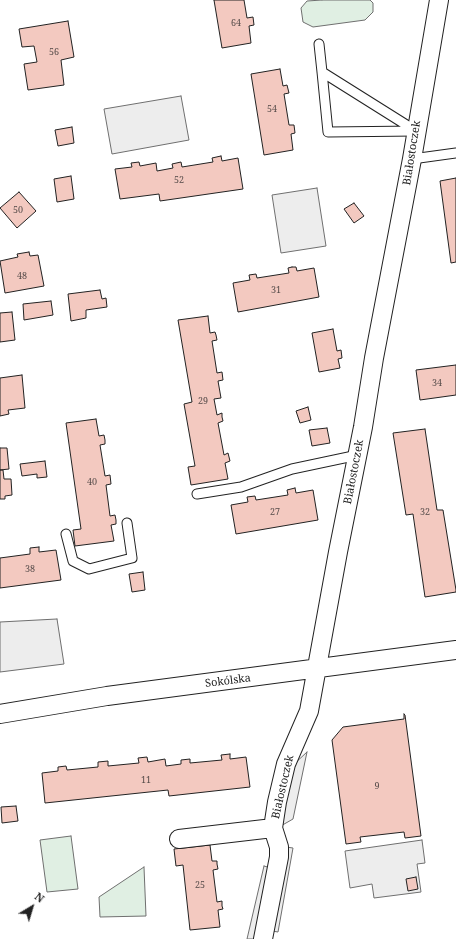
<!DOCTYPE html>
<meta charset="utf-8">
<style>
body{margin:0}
#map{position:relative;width:456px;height:939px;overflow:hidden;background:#fff;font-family:"Noto Serif",serif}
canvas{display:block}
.north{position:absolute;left:12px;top:887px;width:40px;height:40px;-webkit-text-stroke:3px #fff;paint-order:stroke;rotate:38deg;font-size:11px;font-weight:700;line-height:16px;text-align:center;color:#222}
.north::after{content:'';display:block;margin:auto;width:14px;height:18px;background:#222;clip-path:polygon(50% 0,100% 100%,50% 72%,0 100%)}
</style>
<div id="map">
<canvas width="456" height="939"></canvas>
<div class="north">N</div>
</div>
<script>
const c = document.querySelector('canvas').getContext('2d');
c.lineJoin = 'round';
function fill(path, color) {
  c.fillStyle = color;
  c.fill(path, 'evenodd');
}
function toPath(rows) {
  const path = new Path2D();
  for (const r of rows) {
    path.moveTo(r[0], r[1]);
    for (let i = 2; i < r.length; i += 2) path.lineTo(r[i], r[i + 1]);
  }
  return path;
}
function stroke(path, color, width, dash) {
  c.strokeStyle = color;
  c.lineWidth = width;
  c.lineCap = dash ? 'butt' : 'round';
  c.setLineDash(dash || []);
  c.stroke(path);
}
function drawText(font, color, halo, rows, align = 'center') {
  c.font = font + ' "Noto Serif",serif';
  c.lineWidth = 3;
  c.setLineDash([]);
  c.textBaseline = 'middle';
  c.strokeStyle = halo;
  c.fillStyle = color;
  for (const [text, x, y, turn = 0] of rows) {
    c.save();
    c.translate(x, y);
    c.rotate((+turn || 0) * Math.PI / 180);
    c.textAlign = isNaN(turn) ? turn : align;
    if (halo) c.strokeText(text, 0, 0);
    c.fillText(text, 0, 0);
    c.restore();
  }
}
const green = toPath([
 [322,0,370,0,373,3,373,12,365,20,313,27,303,22,301,8,307,1,322,0],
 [71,836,78,889,47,892,40,840,71,836],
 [144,867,146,916,100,917,99,897,144,867]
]);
const parking = toPath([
 [181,96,189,140,112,154,104,109,181,96],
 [317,188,326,246,281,253,272,195,317,188],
 [57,619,64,664,0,672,0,622,57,619],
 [307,752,293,819,279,827,292,766,307,752],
 [422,840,425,863,417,864,421,892,374,898,372,884,350,888,345,851,422,840],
 [286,847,293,848,278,932,272,931,286,847],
 [264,866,271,868,254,939,247,939,264,866]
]);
const building = toPath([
 [214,0,244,0,247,18,253,17,254,25,249,26,251,43,222,48,214,0],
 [68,21,74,57,61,60,64,85,28,90,24,64,37,62,34,46,22,47,19,29,68,21],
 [280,69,283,86,287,85,289,93,284,94,289,125,294,125,295,133,291,134,293,150,264,155,251,74,280,69],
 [72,127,74,143,58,146,55,130,72,127],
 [221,156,222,161,238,158,243,189,160,201,159,194,120,199,115,169,132,167,131,163,139,162,140,166,156,163,157,171,173,168,172,164,181,162,182,167,213,162,212,158,221,156],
 [71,176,74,199,57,202,54,179,71,176],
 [456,178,456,262,451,263,440,181,456,178],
 [19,192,36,211,17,228,0,208,19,192],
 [354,203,364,216,354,223,344,209,354,203],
 [29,252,30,256,38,255,44,286,5,293,0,261,18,257,17,254,29,252],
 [292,267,296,267,297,271,314,268,319,297,238,312,233,283,250,280,249,275,256,274,257,278,289,273,288,268,292,267],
 [100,290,102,299,106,298,107,307,86,310,86,318,71,321,68,294,100,290],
 [51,301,53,315,24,320,23,304,51,301],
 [12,312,15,340,0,342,0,313,12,312],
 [208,316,210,333,215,332,216,335,217,340,212,341,217,373,222,372,223,380,218,381,221,398,214,399,217,415,222,413,222,417,223,421,218,423,224,455,228,453,230,461,225,463,228,479,191,485,188,467,195,466,184,404,192,402,178,320,208,316],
 [333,329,337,351,341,350,342,358,338,359,340,368,319,372,312,333,333,329],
 [456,365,456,395,420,400,416,370,456,365],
 [22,375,25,408,8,410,9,414,0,416,0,378,22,375],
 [308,407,311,420,300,423,296,411,308,407],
 [96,419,99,436,104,435,105,440,105,444,100,445,105,476,110,475,111,484,106,485,110,516,115,515,116,520,116,524,111,525,114,541,75,546,73,530,81,529,66,423,96,419],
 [327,428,330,443,312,446,309,430,327,428],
 [425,429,437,510,443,510,456,590,456,592,425,597,413,514,406,515,393,433,425,429],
 [0,448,7,448,9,469,0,470,0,448],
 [45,461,47,477,37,478,37,474,22,476,20,464,45,461],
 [0,470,3,470,4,479,11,479,12,495,5,496,5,499,0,499,0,470],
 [295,488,296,493,313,490,318,520,236,534,231,505,248,502,247,497,255,496,256,500,288,495,287,490,295,488],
 [39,547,39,552,56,550,61,580,0,588,0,558,30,554,30,548,39,547],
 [143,572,145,590,132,592,129,574,143,572],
 [404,714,405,715,421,836,405,838,404,832,360,837,361,842,346,844,332,740,343,727,404,719,404,714],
 [230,754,230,759,246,757,250,787,169,796,168,790,45,803,42,773,58,771,58,767,66,766,67,770,98,767,98,762,108,761,108,766,139,763,138,758,147,757,148,762,165,759,166,766,181,764,181,760,190,759,190,763,222,760,221,755,230,754],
 [16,806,18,821,2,823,1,807,16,806],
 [210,845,212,861,217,861,217,864,218,869,213,870,217,902,222,901,222,906,223,909,218,910,220,927,190,930,183,865,176,866,174,849,210,845],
 [416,877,418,889,408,891,406,879,416,877]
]);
const service = toPath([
 [319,44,322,72,328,132,416,131,322,72],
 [412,159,456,153],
 [197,494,241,487,292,469,358,455],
 [66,534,73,561,89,569,132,558,127,523]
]);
const minor = toPath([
 [0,714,107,696,456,650],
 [179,839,273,828],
 [263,939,279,857,279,847,273,828,277,802,286,764,309,711,338,552,363,427,374,358,412,159,439,0]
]);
const numberNames = [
 ["64",236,23],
 ["56",54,52],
 ["54",272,109],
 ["52",179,180],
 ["50",18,210],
 ["48",22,276],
 ["31",276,290],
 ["34",437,383],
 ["29",203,401],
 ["40",92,482],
 ["27",275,512],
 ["32",425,512],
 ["38",30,569],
 ["11",146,780],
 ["9",377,786],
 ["25",200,885]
];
const streetNames = [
 ["Białostoczek",412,153,-81],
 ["Białostoczek",354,472,-79],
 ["Sokólska",228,681,-7],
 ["Białostoczek",283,787,-77]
];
fill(green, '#e0efe3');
stroke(green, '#6f6f6f', 1);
fill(parking, '#ededed');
stroke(parking, '#6f6f6f', 1);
fill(building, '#f3c9c0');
stroke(building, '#222', 1);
stroke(service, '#222', 11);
stroke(minor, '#222', 20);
stroke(service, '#fff', 9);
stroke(minor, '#fff', 18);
drawText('9px', '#564c4a', null, numberNames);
drawText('11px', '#222', '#fff', streetNames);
</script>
